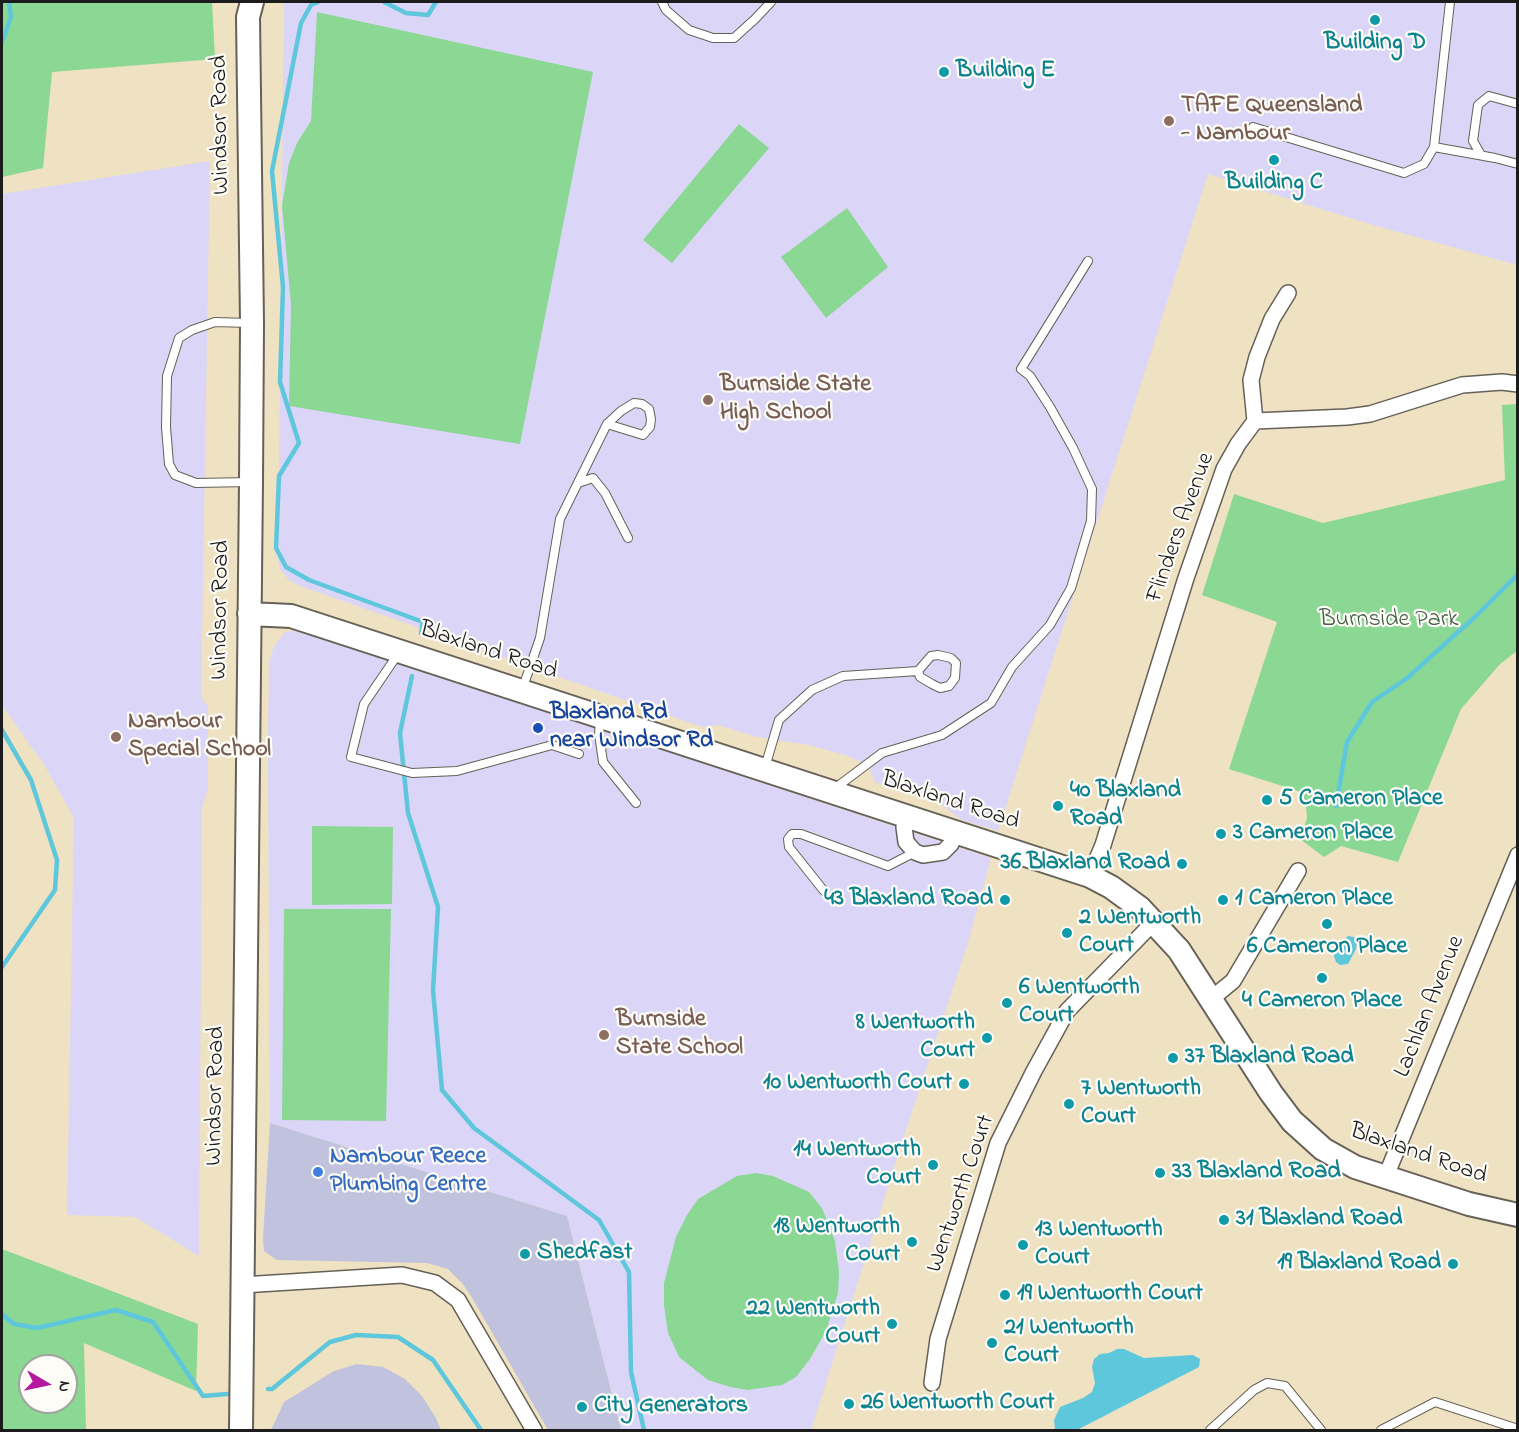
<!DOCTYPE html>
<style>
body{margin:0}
#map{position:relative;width:1519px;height:1432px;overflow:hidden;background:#eee2c2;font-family:"Indie Flower",sans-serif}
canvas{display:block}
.frame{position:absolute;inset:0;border:3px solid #1c1c1c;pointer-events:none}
.north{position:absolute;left:18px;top:1354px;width:60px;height:60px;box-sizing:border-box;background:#fdfcf7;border:2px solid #a3a29f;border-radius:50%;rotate:99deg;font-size:16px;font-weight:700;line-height:24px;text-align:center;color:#1c1c1c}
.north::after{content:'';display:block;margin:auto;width:21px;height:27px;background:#b5179e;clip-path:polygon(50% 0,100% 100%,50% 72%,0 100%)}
</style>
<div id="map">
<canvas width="1519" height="1432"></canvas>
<div class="frame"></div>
<div class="north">N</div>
</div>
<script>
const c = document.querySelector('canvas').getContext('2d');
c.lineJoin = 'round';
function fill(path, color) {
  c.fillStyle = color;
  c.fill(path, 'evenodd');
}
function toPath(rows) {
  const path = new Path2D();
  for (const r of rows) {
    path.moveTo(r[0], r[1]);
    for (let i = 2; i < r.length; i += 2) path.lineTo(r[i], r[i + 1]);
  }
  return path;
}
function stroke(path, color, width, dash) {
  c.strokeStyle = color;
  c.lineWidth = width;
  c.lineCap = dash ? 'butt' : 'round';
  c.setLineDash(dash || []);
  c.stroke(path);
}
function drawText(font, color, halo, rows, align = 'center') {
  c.font = font + ' "Indie Flower",sans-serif';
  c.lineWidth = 4.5;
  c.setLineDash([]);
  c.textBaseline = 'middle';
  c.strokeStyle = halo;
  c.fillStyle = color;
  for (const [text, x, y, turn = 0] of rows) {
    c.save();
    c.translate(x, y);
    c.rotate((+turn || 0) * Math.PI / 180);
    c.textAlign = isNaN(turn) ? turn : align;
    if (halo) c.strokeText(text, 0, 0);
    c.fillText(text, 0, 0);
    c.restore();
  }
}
const built = toPath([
 [284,2,1517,2,1517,265,1373,225,1208,174,998,831,962,820,939,803,875,782,869,767,851,757,809,745,757,737,718,725,702,727,300,586,288,579,280,569,278,559],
 [210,161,201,697,208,707,208,788,202,808,199,1256,135,1217,67,1215,74,818,45,766,2,705,2,194],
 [298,630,991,858,967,946,905,1133,811,1430,621,1430,567,1216,270,1123,268,745,269,663,274,646,285,632]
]);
const industrial = toPath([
 [270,1123,567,1216,621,1430,548,1430,471,1296,462,1283,448,1269,427,1263,277,1260,264,1251,263,1238],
 [357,1364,383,1367,405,1379,422,1396,436,1418,441,1430,271,1430,284,1402,334,1371]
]);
const green = toPath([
 [2,2,212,2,215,59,52,72,43,168,2,177],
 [317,12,593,72,520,444,289,406,291,305,282,205,289,163,297,143,311,121],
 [739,124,769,148,672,263,643,240],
 [847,208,888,267,826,318,781,257],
 [1517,404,1517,651,1500,664,1461,709,1398,862,1341,846,1324,857,1300,839,1307,818,1306,805,1298,791,1229,769,1277,622,1202,595,1234,494,1323,523,1505,480,1502,405],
 [312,826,393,827,392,904,312,905],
 [284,909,391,909,386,1121,282,1120],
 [756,1173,773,1176,809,1192,822,1208,835,1241,839,1272,838,1293,826,1331,810,1359,796,1377,782,1385,748,1390,730,1387,708,1380,679,1357,668,1333,664,1305,664,1283,676,1237,687,1215,698,1199,737,1176],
 [2,1249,198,1324,196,1391,84,1343,86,1430,2,1430],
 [30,1366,66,1366,66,1402,30,1402]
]);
const water = toPath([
 [1348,936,1354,937,1357,942,1356,949,1348,964,1340,965,1336,962,1334,956,1334,951,1343,945,1344,940],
 [1117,1349,1124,1349,1144,1358,1193,1355,1200,1359,1199,1367,1077,1430,1055,1430,1054,1420,1060,1407,1083,1398,1092,1392,1095,1383,1092,1367,1094,1359,1100,1354,1109,1353]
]);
const stream = toPath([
 [318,2,311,5,301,23,272,171,283,287,280,382,299,443,279,476,276,548,286,567,309,580,423,622,421,633],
 [384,2,406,13,428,15,436,2],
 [2,42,11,17,9,2],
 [412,676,400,733,408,813,438,907,433,990,442,1090,474,1128,599,1220,629,1272,631,1372,644,1430],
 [2,730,31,780,57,860,55,890,2,967],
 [1336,806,1347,742,1372,702,1406,679,1477,615,1518,574],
 [2,1314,14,1324,37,1328,116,1310,153,1322,203,1396,227,1394],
 [268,1389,272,1389,330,1342,356,1335,398,1337,433,1360,481,1430]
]);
const lane = toPath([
 [662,2,666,10,689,30,713,38,734,38,755,19,771,2],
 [1253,127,1404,173,1424,164,1434,147,1450,2],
 [1434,147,1495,158,1518,164],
 [1481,155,1473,141,1478,105,1489,96,1518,104],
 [249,323,215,322,192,330,179,338,167,376,166,427,169,464,175,475,196,483,250,482],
 [578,483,593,478,605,493,628,538],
 [398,654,364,704,351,757,412,773,457,771,552,745,579,754],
 [522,690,540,638,560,519,607,424,621,411,634,403,642,404,649,409,651,419,650,427,643,435,607,424],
 [600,721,599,734,603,762,636,803],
 [765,767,779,720,812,690,843,676,918,671,931,656,938,655,951,658,956,663,955,678,949,686,940,688,932,684,920,677,918,671],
 [834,789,882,753,942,735,991,703,1012,667,1050,625,1071,588,1091,521,1092,489,1073,448,1050,407,1030,376,1021,369,1088,261],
 [824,891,789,847,788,839,792,834,801,834,888,866,915,852],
 [1210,1430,1254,1390,1267,1383,1285,1386,1321,1430],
 [1381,1430,1435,1402,1518,1429]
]);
const street = toPath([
 [1255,421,1251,380,1257,357,1272,319,1288,293],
 [907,816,904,827,906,842,915,852,923,855,943,852,951,844,955,832],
 [1090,876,1103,845,1186,578,1224,469,1238,444,1255,421,1347,417,1370,414,1462,385,1502,382,1518,384],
 [1211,999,1233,981,1298,871],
 [1386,1176,1518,855],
 [242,1285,402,1275,435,1283,458,1300,534,1430],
 [932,1383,938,1339,998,1143,1034,1071,1067,1011,1154,922]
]);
const secondary = toPath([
 [249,614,291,616,1090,876,1111,887,1140,908,1179,950,1271,1093,1292,1121,1323,1149,1355,1167,1469,1204,1518,1215],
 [241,1430,251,482,252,323,248,17,252,2]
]);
const markers = [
 [1375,20,6,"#0f9aa8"],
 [944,72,6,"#0f9aa8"],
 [1169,121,6,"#8d6e63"],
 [1274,160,6,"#0f9aa8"],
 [708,400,6,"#8d6e63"],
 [538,728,6,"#1a4fb4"],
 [116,737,6,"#8d6e63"],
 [1267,800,6,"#0f9aa8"],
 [1058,806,6,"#0f9aa8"],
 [1221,834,6,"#0f9aa8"],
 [1182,864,6,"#0f9aa8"],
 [1005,900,6,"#0f9aa8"],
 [1223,900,6,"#0f9aa8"],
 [1327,924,6,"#0f9aa8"],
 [1067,933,6,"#0f9aa8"],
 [1322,978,6,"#0f9aa8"],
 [1007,1003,6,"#0f9aa8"],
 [604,1035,6,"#8d6e63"],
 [987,1038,6,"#0f9aa8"],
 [1173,1058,6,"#0f9aa8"],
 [964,1084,6,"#0f9aa8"],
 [1069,1104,6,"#0f9aa8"],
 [933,1165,6,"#0f9aa8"],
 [318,1172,6,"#3f7fe0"],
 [1160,1173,6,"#0f9aa8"],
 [1224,1220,6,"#0f9aa8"],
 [912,1242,6,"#0f9aa8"],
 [1023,1245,6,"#0f9aa8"],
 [525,1254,6,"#0f9aa8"],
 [1453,1264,6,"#0f9aa8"],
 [1005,1295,6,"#0f9aa8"],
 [892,1324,6,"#0f9aa8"],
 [992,1343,6,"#0f9aa8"],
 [849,1404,6,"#0f9aa8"],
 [582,1407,6,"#0f9aa8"]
];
const cultureNames = [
 ["Building D",1375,44,"center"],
 ["Building E",956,72],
 ["Building C",1274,184,"center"],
 ["40 Blaxland",1070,792],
 ["Road",1070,820],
 ["5 Cameron Place",1279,800],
 ["3 Cameron Place",1233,834],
 ["36 Blaxland Road",1170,864,"right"],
 ["43 Blaxland Road",993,900,"right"],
 ["1 Cameron Place",1235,900],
 ["2 Wentworth",1079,919],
 ["Court",1079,947],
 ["6 Cameron Place",1327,948,"center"],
 ["6 Wentworth",1019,989],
 ["Court",1019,1017],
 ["4 Cameron Place",1322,1002,"center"],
 ["8 Wentworth",975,1024,"right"],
 ["Court",975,1052,"right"],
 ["37 Blaxland Road",1185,1058],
 ["10 Wentworth Court",952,1084,"right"],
 ["7 Wentworth",1081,1090],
 ["Court",1081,1118],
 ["14 Wentworth",921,1151,"right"],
 ["Court",921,1179,"right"],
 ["33 Blaxland Road",1172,1173],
 ["31 Blaxland Road",1236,1220],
 ["18 Wentworth",900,1228,"right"],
 ["Court",900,1256,"right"],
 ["13 Wentworth",1035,1231],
 ["Court",1035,1259],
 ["Shedfast",537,1254],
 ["19 Blaxland Road",1441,1264,"right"],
 ["19 Wentworth Court",1017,1295],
 ["22 Wentworth",880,1310,"right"],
 ["Court",880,1338,"right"],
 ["21 Wentworth",1004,1329],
 ["Court",1004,1357],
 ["26 Wentworth Court",861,1404],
 ["City Generators",594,1407]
];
const educationNames = [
 ["TAFE Queensland",1181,107],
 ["- Nambour",1181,135],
 ["Burnside State",720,386],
 ["High School",720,414],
 ["Nambour",128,723],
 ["Special School",128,751],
 ["Burnside",616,1021],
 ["State School",616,1049]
];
const streetNames = [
 ["Windsor Road",222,125,-91],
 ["Flinders Avenue",1182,528,-70],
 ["Windsor Road",222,610,-89],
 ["Blaxland Road",488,652,18],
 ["Blaxland Road",950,802,18],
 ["Lachlan Avenue",1431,1007,-68],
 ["Windsor Road",217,1096,-89],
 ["Blaxland Road",1418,1155,19],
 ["Wentworth Court",962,1194,-71]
];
const parkNames = [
 ["Burnside Park",1389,621]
];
const transitNames = [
 ["Blaxland Rd",550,714],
 ["near Windsor Rd",550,742]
];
const shopNames = [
 ["Nambour Reece",330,1158],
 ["Plumbing Centre",330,1186]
];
fill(built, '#dbd6f7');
fill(industrial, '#c1c2dd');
fill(green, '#8bd794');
fill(water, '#5fc7db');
stroke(stream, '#5fc7db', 4.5);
stroke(lane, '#666156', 10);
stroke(street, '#666156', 18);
stroke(secondary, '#666156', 26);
stroke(lane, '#fff', 8);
stroke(street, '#fff', 15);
stroke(secondary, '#fff', 22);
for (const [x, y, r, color] of markers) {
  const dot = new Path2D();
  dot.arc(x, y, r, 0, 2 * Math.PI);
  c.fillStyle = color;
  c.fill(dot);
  stroke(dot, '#fdfcf7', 2);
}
drawText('bold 24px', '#0d838f', '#fdfcf7', cultureNames, 'left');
drawText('bold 24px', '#785e54', '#fdfcf7', educationNames, 'left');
drawText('24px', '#1c1c1c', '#fdfcf7', streetNames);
drawText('24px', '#435d46', '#fdfcf7', parkNames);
drawText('bold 24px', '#164399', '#fdfcf7', transitNames, 'left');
drawText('bold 24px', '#366cbe', '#fdfcf7', shopNames, 'left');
</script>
